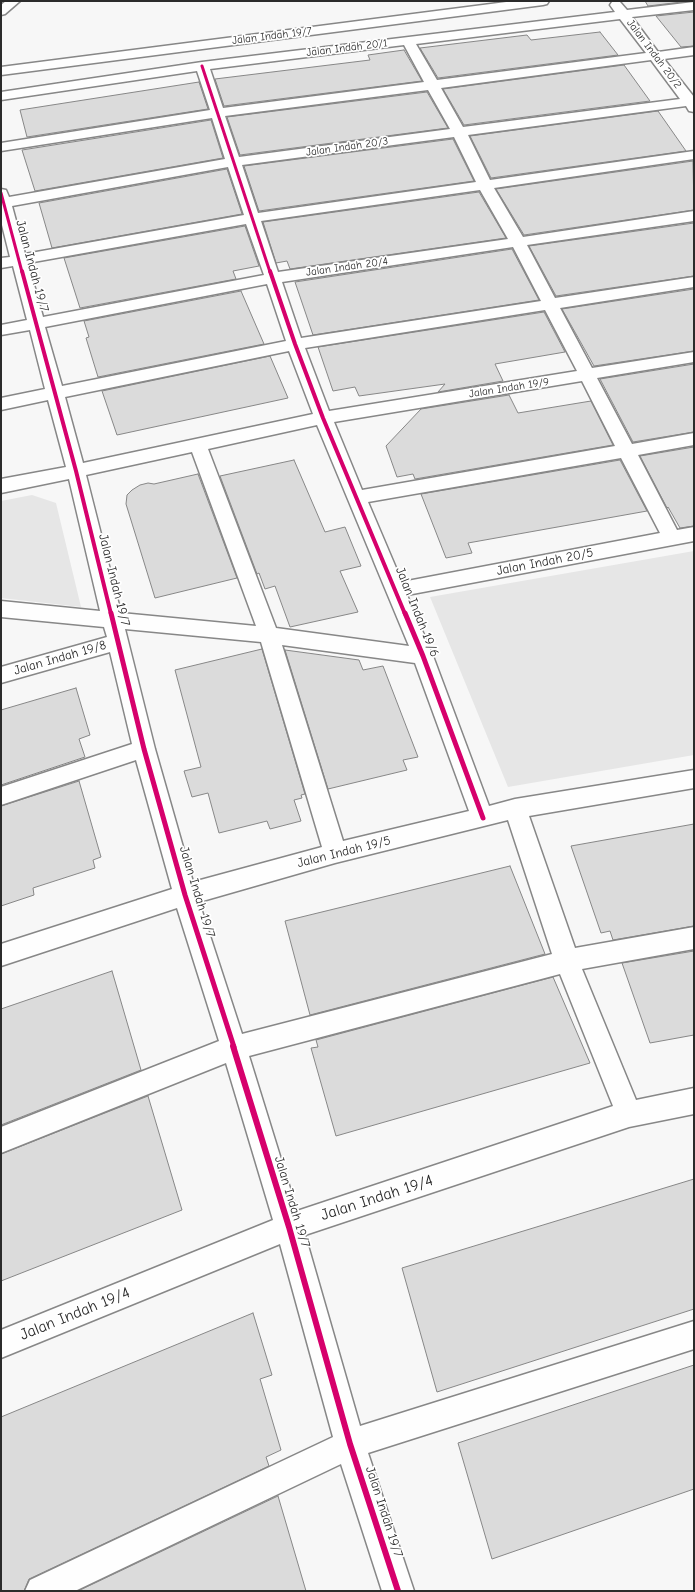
<!DOCTYPE html>
<style>
body{margin:0}
#map{position:relative;width:695px;height:1592px;overflow:hidden;background:#f7f7f7;font-family:"Comic Neue",sans-serif}
canvas{display:block}
.frame{position:absolute;inset:0;border:2px solid #2b2b2b;pointer-events:none}
</style>
<div id="map">
<canvas width="695" height="1592"></canvas>
<div class="frame"></div>
</div>
<script>
const c = document.querySelector('canvas').getContext('2d');
c.lineJoin = 'round';
function fill(path, color) {
  c.fillStyle = color;
  c.fill(path, 'evenodd');
}
function toPath(rows) {
  const path = new Path2D();
  for (const r of rows) {
    path.moveTo(r[0], r[1]);
    for (let i = 2; i < r.length; i += 2) path.lineTo(r[i], r[i + 1]);
  }
  return path;
}
function stroke(path, color, width, dash) {
  c.strokeStyle = color;
  c.lineWidth = width;
  c.lineCap = dash ? 'butt' : 'round';
  c.setLineDash(dash || []);
  c.stroke(path);
}
function drawText(font, color, halo, rows, align = 'center') {
  c.font = font + ' "Comic Neue",sans-serif';
  c.lineWidth = 3.5;
  c.setLineDash([]);
  c.textBaseline = 'middle';
  c.strokeStyle = halo;
  c.fillStyle = color;
  for (const [text, x, y, turn = 0] of rows) {
    c.save();
    c.translate(x, y);
    c.rotate((+turn || 0) * Math.PI / 180);
    c.textAlign = isNaN(turn) ? turn : align;
    if (halo) c.strokeText(text, 0, 0);
    c.fillText(text, 0, 0);
    c.restore();
  }
}
const green = toPath([
 [32,495,56,503,81,607,1,598,1,501],
 [694,551,694,755,508,787,430,597]
]);
const building = toPath([
 [645,1,690,1,648,6,645,1],
 [694,12,694,46,681,47,656,16,694,12],
 [600,32,618,55,438,78,420,48,527,35,531,40,600,32],
 [404,50,422,81,224,106,215,79,370,60,368,55,404,50],
 [624,65,650,101,464,125,443,89,624,65],
 [199,82,208,109,27,137,20,110,199,82],
 [427,92,448,128,240,155,227,117,427,92],
 [658,111,686,151,491,178,470,136,658,111],
 [211,120,223,158,35,191,22,150,211,120],
 [453,139,474,181,259,211,244,166,453,139],
 [693,161,694,210,524,235,496,189,693,161],
 [227,169,242,214,52,248,39,203,227,169],
 [479,192,506,238,290,269,287,261,276,263,263,222,479,192],
 [694,223,694,276,556,296,529,246,694,223],
 [245,226,259,266,233,271,236,279,80,308,64,258,245,226],
 [512,249,539,300,313,335,295,282,512,249],
 [694,289,694,351,594,366,562,309,694,289],
 [241,291,264,344,98,377,86,338,89,337,84,321,241,291],
 [544,312,565,352,495,364,503,381,438,392,445,384,359,396,355,387,333,391,318,347,544,312],
 [270,356,288,398,117,435,102,391,270,356],
 [694,364,694,432,633,442,600,379,694,364],
 [509,395,518,413,591,401,613,445,415,479,413,474,397,477,386,446,421,409,509,395],
 [694,447,694,526,680,528,668,507,667,508,640,456,694,447],
 [294,460,325,532,345,527,361,566,340,571,358,612,290,627,275,586,265,589,259,573,257,574,220,476,294,460],
 [620,460,647,511,468,543,472,553,446,558,421,494,620,460],
 [198,474,237,578,155,598,126,504,127,495,132,490,140,485,148,483,154,484,198,474],
 [262,649,305,794,301,795,302,798,294,800,301,821,270,829,267,821,219,833,208,793,192,797,184,771,201,767,175,670,262,649],
 [285,650,359,660,363,670,383,666,418,757,403,760,407,770,328,789,285,650],
 [76,688,90,735,79,739,85,757,1,785,1,710,76,688],
 [79,781,101,857,93,860,95,868,33,888,34,895,1,906,1,806,79,781],
 [694,824,694,926,613,940,610,931,601,933,571,846,694,824],
 [510,866,545,954,310,1015,285,921,510,866],
 [694,951,694,1035,650,1043,622,963,694,951],
 [112,971,141,1070,1,1125,1,1009,112,971],
 [553,977,590,1063,336,1136,311,1048,318,1047,316,1040,553,977],
 [148,1096,182,1210,1,1281,1,1154,148,1096],
 [694,1179,694,1309,437,1392,402,1268,694,1179],
 [253,1313,272,1375,260,1379,281,1450,266,1457,269,1466,29,1579,24,1591,1,1591,1,1417,253,1313],
 [694,1365,694,1489,492,1559,458,1443,694,1365],
 [278,1496,306,1591,78,1591,278,1496]
]);
const minor = toPath([
 [514,1,549,1,547,4,543,5,1,75,1,67,514,1],
 [616,1,620,2,627,10,694,2,694,10,632,17,658,52,694,47,694,55,664,59,694,97,694,112,689,111,686,106,468,135,490,180,694,151,694,159,494,188,523,237,694,211,694,221,527,245,555,298,694,277,694,287,560,308,592,368,694,352,694,362,597,378,632,444,694,433,694,445,638,455,677,530,694,527,694,541,407,595,433,656,489,806,515,799,694,770,694,788,529,816,575,948,694,927,694,949,582,969,636,1100,694,1088,694,1114,629,1127,305,1235,360,1426,694,1321,694,1349,368,1453,414,1591,382,1591,341,1464,75,1591,25,1591,30,1580,333,1437,280,1244,1,1358,1,1330,273,1220,226,1063,1,1153,1,1127,219,1041,177,908,1,966,1,944,172,889,136,760,1,805,1,787,132,744,110,652,1,683,1,667,107,637,104,627,1,617,1,601,100,611,69,479,1,493,1,479,66,467,48,400,1,410,1,398,45,389,30,330,1,335,1,325,27,320,13,266,1,268,1,258,10,257,1,221,1,189,6,190,9,197,225,159,212,118,1,151,1,143,210,110,197,71,1,100,1,92,202,62,615,12,610,5,612,2,616,1],
 [620,19,646,53,437,80,416,44,620,19],
 [404,45,424,82,223,108,210,69,404,45],
 [651,60,680,99,463,127,441,88,651,60],
 [428,90,450,129,239,157,225,116,428,90],
 [454,137,476,182,258,213,242,165,454,137],
 [228,167,244,215,25,254,12,206,228,167],
 [480,190,508,239,278,272,261,221,480,190],
 [246,224,264,275,43,317,28,263,246,224],
 [513,247,541,301,301,338,282,282,513,247],
 [267,284,286,341,62,386,45,327,267,284],
 [545,310,577,371,329,411,305,348,545,310],
 [289,351,313,414,83,463,65,397,289,351],
 [582,381,615,446,362,490,334,422,582,381],
 [317,425,409,646,276,628,208,449,317,425],
 [192,452,256,626,121,613,86,475,192,452],
 [621,458,660,533,402,582,368,502,621,458],
 [125,629,261,642,322,847,193,882,155,749,125,629],
 [282,645,415,663,469,811,343,841,282,645],
 [508,820,552,954,242,1034,199,902,335,863,508,820],
 [560,974,613,1106,297,1211,249,1056,560,974]
]);
const major = toPath([
 [6,1,20,1,5,14,1,15,1,5,6,1]
]);
const cyclewayFar3 = toPath([
 [202,66,270,272],
 [1,193,22,272]
]);
const cyclewayFar2 = toPath([
 [22,271,76,471,111,614],
 [270,271,295,344,323,418,405,614]
]);
const cyclewayFar1 = toPath([
 [111,613,144,749,185,895,234,1047],
 [405,613,423,656,483,818]
]);
const cycleway = toPath([
 [233,1046,289,1227,350,1444,398,1591]
]);
const farStreetnames = [
 ["Jalan Indah 19/7",272,36,-7],
 ["Jalan Indah 20/1",347,48,-7],
 ["Jalan Indah 20/2",654,54,53],
 ["Jalan Indah 20/3",347,147,-8],
 ["Jalan Indah 20/4",347,267,-8],
 ["Jalan Indah 19/9",509,388,-9]
];
const streetNames = [
 ["Jalan Indah 19/7",32,266,75],
 ["Jalan Indah 20/5",545,562,-11],
 ["Jalan Indah 19/7",114,580,76],
 ["Jalan Indah 19/6",417,612,68],
 ["Jalan Indah 19/8",60,658,-16],
 ["Jalan Indah 19/5",344,852,-14],
 ["Jalan Indah 19/7",197,892,73],
 ["Jalan Indah 19/7",292,1202,73],
 ["Jalan Indah 19/7",384,1512,72]
];
const nearStreetnames = [
 ["Jalan Indah 19/4",377,1198,-18],
 ["Jalan Indah 19/4",75,1314,-22]
];
fill(green, '#e6e6e6');
fill(building, '#dbdbdb');
stroke(building, '#878787', 1);
stroke(minor, '#878787', 3);
stroke(major, '#878787', 3);
fill(minor, '#fefefe');
fill(major, '#fefefe');
stroke(cyclewayFar3, '#d6006c', 3);
stroke(cyclewayFar2, '#d6006c', 4);
stroke(cyclewayFar1, '#d6006c', 5);
stroke(cycleway, '#d6006c', 6);
drawText('11px', '#2b2b2b', '#fff', farStreetnames);
drawText('13px', '#2b2b2b', '#fff', streetNames);
drawText('16px', '#2b2b2b', '#fff', nearStreetnames);
</script>
